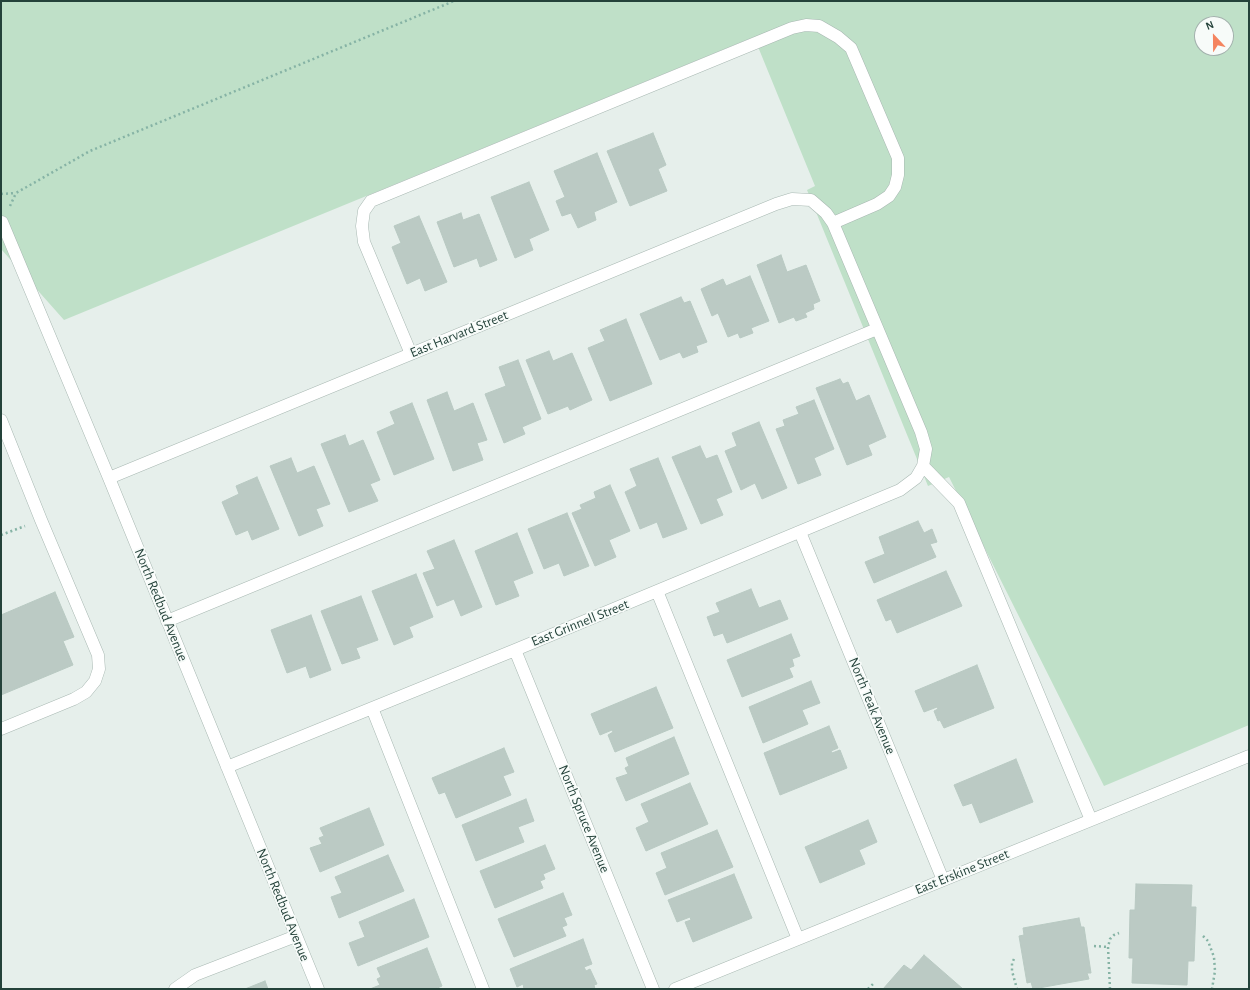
<!DOCTYPE html>
<style>
body{margin:0}
#map{position:relative;width:1250px;height:990px;overflow:hidden;background:#e6efeb;font-family:"Alegreya Sans",sans-serif}
canvas{display:block}
.frame{position:absolute;inset:0;border:2px solid #24423a;pointer-events:none}
.north{position:absolute;left:1194px;top:16px;width:40px;height:40px;box-sizing:border-box;background:#f7fbf9;border:1px solid #a3b1ad;border-radius:50%;rotate:338deg;font-size:11px;font-weight:700;line-height:16px;text-align:center;color:#24423a}
.north::after{content:'';display:block;margin:auto;width:14px;height:18px;background:#f4845f;clip-path:polygon(50% 0,100% 100%,50% 72%,0 100%)}
</style>
<div id="map">
<canvas width="1250" height="990"></canvas>
<div class="frame"></div>
<div class="north">N</div>
</div>
<script>
const c = document.querySelector('canvas').getContext('2d');
c.lineJoin = 'round';
function fill(path, color) {
  c.fillStyle = color;
  c.fill(path, 'evenodd');
}
function toPath(rows) {
  const path = new Path2D();
  for (const r of rows) {
    path.moveTo(r[0], r[1]);
    for (let i = 2; i < r.length; i += 2) path.lineTo(r[i], r[i + 1]);
  }
  return path;
}
function stroke(path, color, width, dash) {
  c.strokeStyle = color;
  c.lineWidth = width;
  c.lineCap = dash ? 'butt' : 'round';
  c.setLineDash(dash || []);
  c.stroke(path);
}
function drawText(font, color, halo, rows, align = 'center') {
  c.font = font + ' "Alegreya Sans",sans-serif';
  c.lineWidth = 3.5;
  c.setLineDash([]);
  c.textBaseline = 'middle';
  c.strokeStyle = halo;
  c.fillStyle = color;
  for (const [text, x, y, turn = 0] of rows) {
    c.save();
    c.translate(x, y);
    c.rotate((+turn || 0) * Math.PI / 180);
    c.textAlign = isNaN(turn) ? turn : align;
    if (halo) c.strokeText(text, 0, 0);
    c.fillText(text, 0, 0);
    c.restore();
  }
}
const green = toPath([
 [1,1,1249,1,1249,725,1104,786,949,477,928,486,807,190,815,186,754,37,64,320,1,249],
 [1202,24,1226,24,1226,48,1202,48]
]);
const building = toPath([
 [653,133,666,165,658,169,667,191,630,206,607,151,653,133],
 [597,153,617,202,594,212,596,220,578,228,571,213,562,216,556,201,565,197,554,171,597,153],
 [529,182,549,230,529,239,533,250,515,258,491,197,529,182],
 [461,213,463,220,479,214,497,260,480,267,477,258,454,267,437,222,461,213],
 [419,216,447,282,425,291,420,278,407,284,392,247,401,243,394,226,419,216],
 [781,255,787,272,806,265,820,301,813,304,814,309,805,313,807,317,796,321,794,317,779,323,757,265,781,255],
 [750,276,769,321,751,328,753,333,740,338,738,333,728,337,718,313,712,316,701,289,723,279,726,286,750,276],
 [681,297,684,303,690,301,707,342,696,346,698,352,683,358,680,352,660,360,640,314,681,297],
 [626,319,652,384,610,401,588,348,605,341,600,330,626,319],
 [549,351,553,361,572,353,592,400,570,410,568,406,548,414,526,360,549,351],
 [518,360,541,419,522,427,525,434,504,443,485,394,506,386,499,367,518,360],
 [840,379,843,384,848,382,856,401,869,395,886,437,868,445,872,455,847,465,816,388,840,379],
 [447,392,454,411,473,403,487,440,477,443,483,460,453,471,427,400,447,392],
 [814,400,834,449,814,458,821,475,798,484,776,429,785,426,783,420,799,414,796,407,814,400],
 [412,403,434,459,394,475,377,432,395,424,390,412,412,403],
 [759,422,787,488,762,499,755,483,741,490,725,451,737,446,732,433,759,422],
 [345,435,349,446,363,440,380,480,370,484,378,501,349,512,321,444,345,435],
 [700,446,706,459,717,455,732,492,716,499,723,515,701,524,672,457,700,446],
 [291,458,297,473,314,466,330,504,316,509,323,526,299,536,270,466,291,458],
 [658,458,687,529,663,538,657,522,640,529,625,492,637,486,630,469,658,458],
 [257,477,279,529,252,540,248,530,236,535,222,502,239,494,236,486,257,477],
 [610,485,630,531,609,540,616,557,595,566,572,513,582,509,580,505,596,498,594,492,610,485],
 [567,513,589,566,564,576,559,563,544,569,528,529,567,513],
 [918,521,924,533,932,529,937,542,930,544,936,557,874,583,865,562,885,554,879,537,918,521],
 [517,533,533,573,513,581,519,596,496,605,475,551,517,533],
 [454,540,482,607,461,616,454,599,437,606,423,573,435,569,427,551,454,540],
 [946,571,962,606,897,633,891,619,886,621,877,600,946,571],
 [416,574,433,617,409,627,413,637,394,645,372,591,416,574],
 [751,589,759,608,780,600,788,619,727,643,723,633,714,636,707,617,720,612,716,603,751,589],
 [55,592,74,637,63,641,73,665,1,695,1,615,55,592],
 [361,596,378,640,356,648,360,658,342,664,321,611,361,596],
 [311,615,331,670,310,678,306,666,287,673,271,630,311,615],
 [791,634,800,656,792,659,794,666,789,668,793,677,742,697,727,660,791,634],
 [977,665,994,708,944,728,940,720,938,721,934,711,938,709,937,707,924,712,915,691,977,665],
 [811,681,820,703,802,710,808,724,763,743,749,707,811,681],
 [656,687,673,728,615,752,608,735,613,732,612,730,600,735,591,714,656,687],
 [829,726,838,748,831,751,832,753,840,750,847,768,780,795,764,753,829,726],
 [674,737,689,774,626,801,616,778,628,774,625,768,629,766,626,758,674,737],
 [504,748,514,772,503,776,511,795,456,818,445,792,439,794,432,778,504,748],
 [1016,759,1033,802,980,823,972,803,963,806,954,785,1016,759],
 [690,783,708,824,646,851,636,828,649,822,641,804,690,783],
 [526,799,534,821,518,827,524,842,476,861,462,825,526,799],
 [369,808,384,845,320,872,310,848,322,844,319,838,324,836,320,828,369,808],
 [868,820,877,842,859,850,865,864,820,883,805,847,868,820],
 [717,830,733,867,665,895,656,873,667,868,661,853,717,830],
 [545,845,555,869,543,874,545,879,540,881,543,888,495,908,480,871,545,845],
 [388,855,404,891,339,918,331,897,342,893,335,877,388,855],
 [734,874,752,918,693,942,685,922,691,920,690,917,677,922,668,900,734,874],
 [1136,884,1192,885,1191,907,1196,907,1194,961,1188,961,1187,985,1132,983,1133,958,1129,958,1130,910,1135,910,1136,884],
 [563,893,572,915,564,918,567,925,562,927,566,936,514,957,498,919,563,893],
 [414,899,429,937,358,966,349,943,365,937,359,922,414,899],
 [1079,918,1081,927,1084,927,1091,973,1087,973,1089,979,1033,989,1031,982,1027,983,1019,936,1024,935,1023,928,1079,918],
 [583,939,592,964,584,967,586,971,590,969,597,984,594,985,595,989,524,989,523,984,517,987,510,969,583,939],
 [427,948,442,986,435,989,370,989,380,985,377,979,381,977,377,968,427,948],
 [924,955,963,989,883,989,904,965,911,970,924,955],
 [265,981,268,989,245,989,265,981]
]);
const path = toPath([
 [1,194,16,193],
 [10,206,16,193,90,151,454,1],
 [1,535,25,526],
 [1203,936,1208,941,1214,957,1215,971,1212,989],
 [1094,946,1108,947],
 [1014,959,1012,963,1012,971,1017,989],
 [868,989,873,984],
 [1110,989,1108,947,1110,939,1114,935,1119,933]
]);
const minor = toPath([
 [1,223,2,222,109,478,318,989],
 [411,354,364,242,362,226,364,211,371,201,792,28,806,25,819,26,838,37,851,48,898,158,898,175,895,187,889,196,877,204,833,223],
 [1,420,41,520,98,655,99,669,95,681,86,692,74,699,1,729],
 [923,466,959,503,1091,820],
 [109,478,776,204,792,199,811,200,826,213,833,223,921,432,926,449,923,466,916,478,900,490,515,650,227,767],
 [800,532,943,880],
 [657,591,798,939],
 [167,621,877,329],
 [515,650,653,989],
 [372,708,483,989],
 [175,989,195,975,296,936],
 [675,989,1249,756]
]);
const streetNames = [
 ["East Harvard Street",459,334,-22],
 ["North Redbud Avenue",161,605,68],
 ["East Grinnell Street",580,623,-22],
 ["North Teak Avenue",872,706,68],
 ["North Spruce Avenue",584,819,68],
 ["East Erskine Street",962,872,-22],
 ["North Redbud Avenue",283,905,68]
];
fill(green, '#bfe0c8');
fill(building, '#bbcac4');
stroke(building, '#b8c9c2', 1);
stroke(minor, '#a8b8b2', 13);
stroke(path, '#86b3a5', 2.5, [2, 3]);
stroke(minor, '#fff', 12);
drawText('14px', '#24423a', '#f7fbf9', streetNames);
</script>
